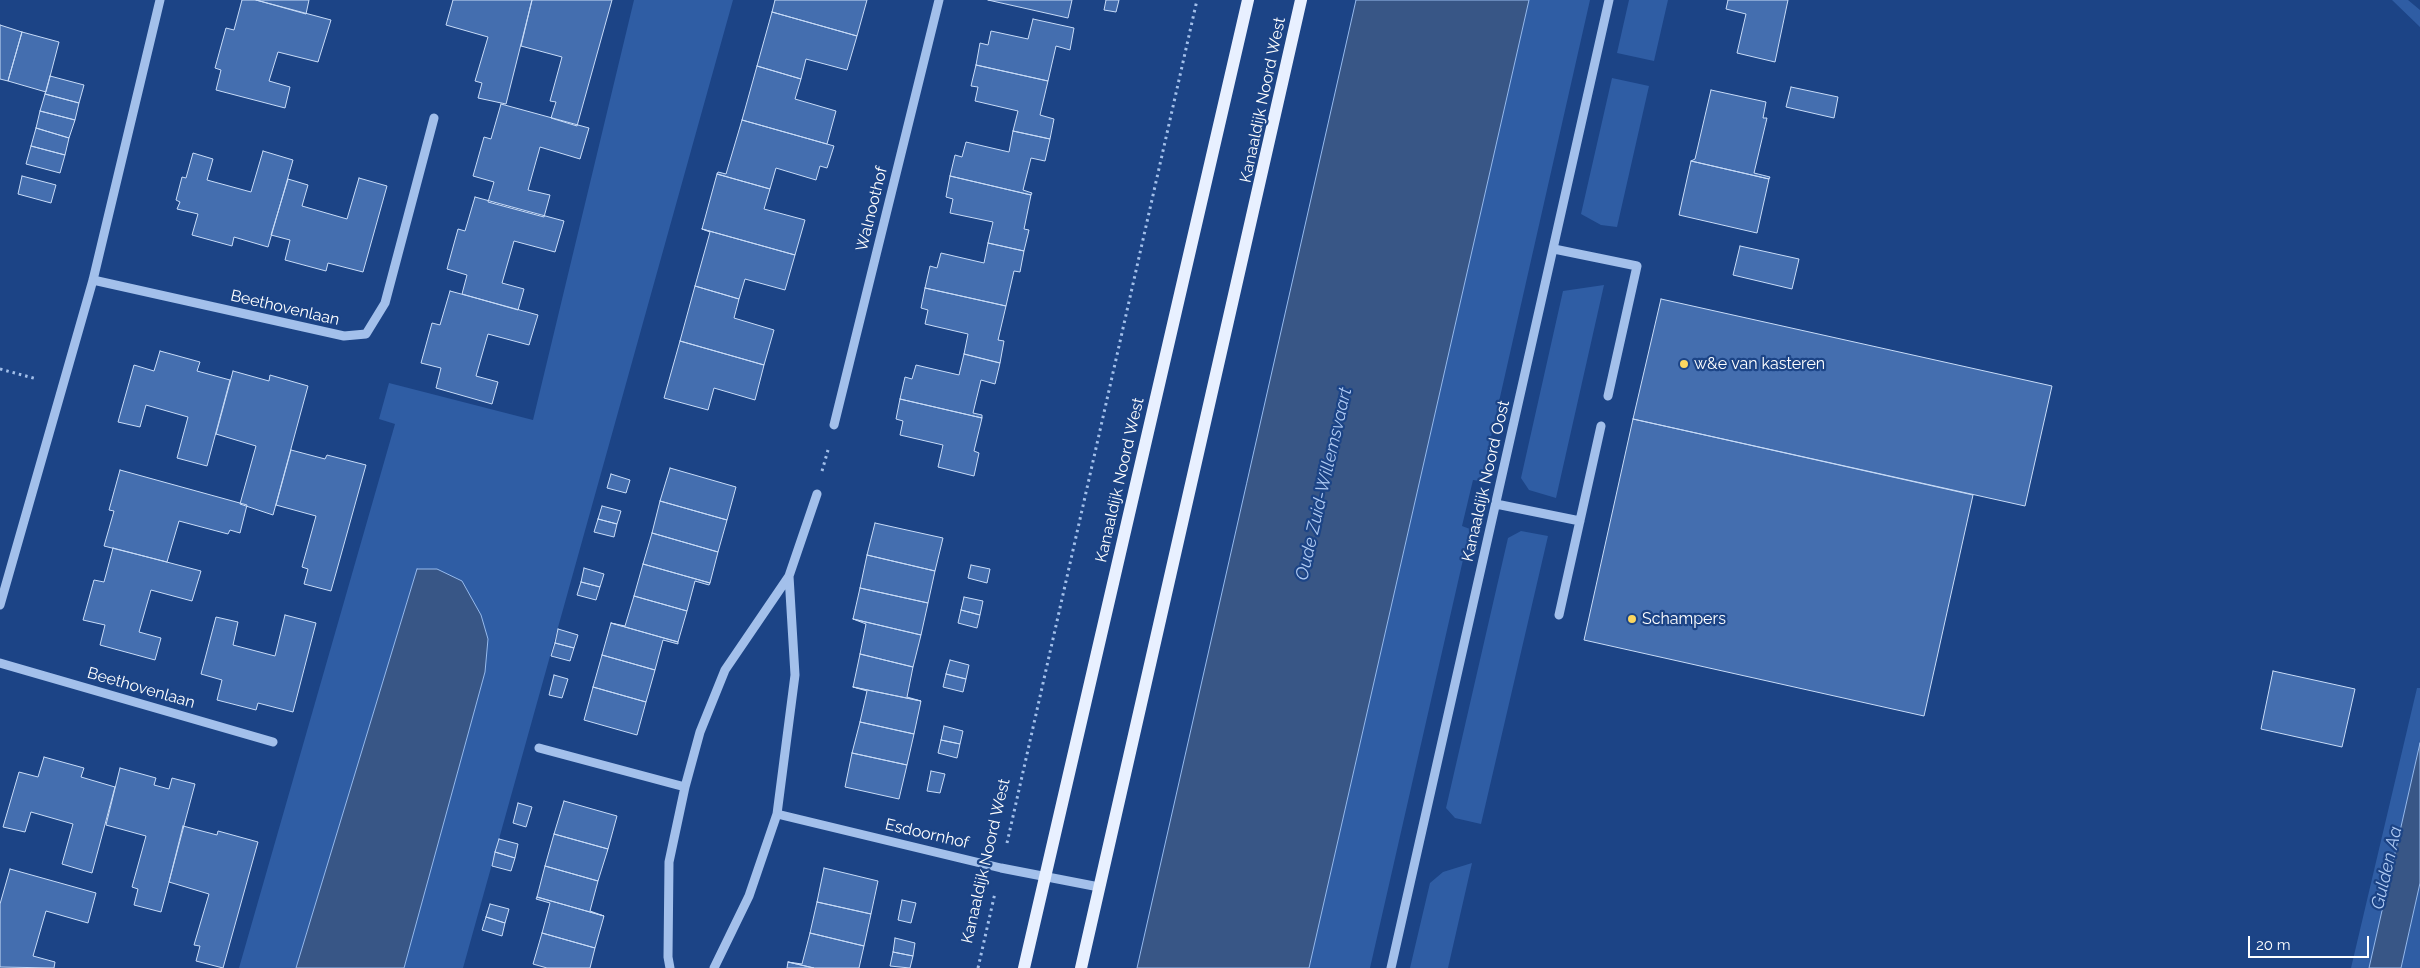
<!DOCTYPE html>
<style>
body{margin:0}
#map{position:relative;width:2420px;height:968px;overflow:hidden;background:#1c4486;font-family:Raleway,sans-serif}
canvas{display:block}
.scale{position:absolute;left:2248px;top:936px;width:121px;height:22px;box-sizing:border-box;border:2px solid #fff;border-top:0;padding-left:6px;font-size:15px;line-height:18px;white-space:nowrap;color:#fff;-webkit-text-stroke:4px #1c4486;paint-order:stroke}
</style>
<div id="map">
<canvas width="2420" height="968"></canvas>
<div class="scale">20 m</div>
</div>
<script>
const c = document.querySelector('canvas').getContext('2d');
c.lineJoin = 'round';
function fill(path, color) {
  c.fillStyle = color;
  c.fill(path, 'evenodd');
}
function toPath(rows) {
  const path = new Path2D();
  for (const r of rows) {
    path.moveTo(r[0], r[1]);
    for (let i = 2; i < r.length; i += 2) path.lineTo(r[i], r[i + 1]);
  }
  return path;
}
function stroke(path, color, width, dash) {
  c.strokeStyle = color;
  c.lineWidth = width;
  c.lineCap = dash ? 'butt' : 'round';
  c.setLineDash(dash || []);
  c.stroke(path);
}
function drawText(font, color, halo, rows, align = 'center') {
  c.font = font + ' Raleway,sans-serif';
  c.lineWidth = 4.5;
  c.setLineDash([]);
  c.textBaseline = 'middle';
  c.strokeStyle = halo;
  c.fillStyle = color;
  for (const [text, x, y, turn = 0] of rows) {
    c.save();
    c.translate(x, y);
    c.rotate((+turn || 0) * Math.PI / 180);
    c.textAlign = isNaN(turn) ? turn : align;
    if (halo) c.strokeText(text, 0, 0);
    c.fillText(text, 0, 0);
    c.restore();
  }
}
const green = toPath([
 [634,0,733,0,463,968,404,968,485,672,437,569,417,569,296,968,239,968,395,424,379,419,389,383,533,420],
 [1529,0,1590,0,1481,481,1473,480,1462,526,1470,529,1370,968,1309,968],
 [1629,0,1668,0,1654,61,1617,53],
 [2392,0,2408,0,2420,10,2420,27],
 [1612,78,1649,86,1617,227,1601,225,1581,214],
 [1604,285,1556,498,1529,490,1521,478,1563,291],
 [1521,531,1548,536,1481,824,1455,818,1446,808,1508,538],
 [2417,688,2420,688,2420,743,2369,968,2351,968],
 [1472,863,1448,968,1410,968,1430,883,1443,872],
 [2420,883,2420,968,2401,968]
]);
const water = toPath([
 [1356,0,1529,0,1309,968,1137,968,1356,0],
 [417,569,437,569,462,581,481,615,488,639,485,672,404,968,296,968,417,569],
 [2420,743,2420,883,2401,968,2369,968,2420,743]
]);
const building = toPath([
 [242,0,256,0,331,20,318,62,278,52,269,81,290,87,285,108,216,90,221,70,215,68,226,28,234,30,242,0],
 [256,0,309,0,306,14,256,0],
 [453,0,532,0,506,104,478,98,482,83,475,81,488,37,446,25,453,0],
 [532,0,612,0,577,126,551,118,556,102,550,101,562,57,521,46,532,0],
 [775,0,867,0,857,36,772,12,775,0],
 [988,0,1072,0,1068,18,988,0],
 [1106,0,1119,0,1116,12,1104,10,1106,0],
 [1728,0,1788,0,1775,62,1737,53,1746,14,1726,9,1728,0],
 [772,12,857,36,847,70,806,59,801,79,757,66,772,12],
 [1033,19,1074,28,1070,50,1056,46,1048,81,976,65,980,43,988,45,991,31,1028,39,1033,19],
 [0,25,22,32,8,81,0,79,0,25],
 [22,32,59,42,46,92,8,81,22,32],
 [976,65,1048,81,1040,115,1054,119,1050,139,1013,131,1018,111,975,101,978,87,971,86,976,65],
 [757,66,801,79,795,99,836,111,827,144,742,120,757,66],
 [50,76,84,85,79,103,45,94,50,76],
 [1791,87,1838,97,1834,118,1786,107,1791,87],
 [1711,90,1766,102,1763,118,1767,118,1754,173,1770,177,1769,179,1691,161,1695,159,1711,90],
 [45,94,79,103,75,120,40,111,45,94],
 [501,104,589,128,580,159,540,147,528,190,550,195,544,217,488,202,494,182,473,176,484,137,491,139,501,104],
 [40,111,75,120,69,138,36,128,40,111],
 [742,120,834,146,827,168,820,166,816,180,776,168,770,189,717,174,718,172,726,174,742,120],
 [36,128,69,138,65,155,31,146,36,128],
 [1013,131,1050,139,1045,161,1031,158,1023,190,1032,193,1031,195,950,176,955,155,962,157,966,142,1009,152,1013,131],
 [31,146,65,155,60,173,26,164,31,146],
 [263,151,293,160,268,247,234,237,232,246,192,235,198,214,177,209,180,202,176,200,182,177,186,178,193,153,213,159,207,180,251,192,263,151],
 [1691,161,1769,179,1757,233,1679,215,1691,161],
 [717,174,770,189,764,209,805,220,795,255,702,229,717,174],
 [22,176,56,185,51,203,18,194,22,176],
 [950,176,1031,195,1024,229,1029,230,1024,251,988,243,993,222,950,213,953,199,946,197,950,176],
 [359,178,387,186,363,272,328,263,326,271,285,260,290,240,271,235,288,179,308,185,302,206,347,219,359,178],
 [475,197,564,221,555,252,514,241,502,283,524,289,518,310,462,294,467,275,447,269,458,229,465,231,475,197],
 [702,229,795,255,785,290,745,279,739,299,695,286,710,232,702,229],
 [988,243,1024,251,1020,272,1014,271,1006,306,925,288,930,266,937,268,941,253,984,263,988,243],
 [1740,246,1799,259,1792,289,1733,275,1740,246],
 [695,286,739,299,734,318,774,330,764,365,680,341,695,286],
 [925,288,1006,306,998,340,1004,341,1000,363,964,354,968,334,925,324,928,310,921,308,925,288],
 [450,291,538,315,529,345,488,334,476,376,498,382,492,404,436,388,441,368,421,363,432,323,440,325,450,291],
 [1661,299,2052,386,2025,506,1633,419,1661,299],
 [680,341,764,365,755,400,714,388,708,410,664,398,680,341],
 [160,351,200,362,197,371,230,380,207,466,177,458,188,417,146,405,140,427,118,422,134,365,154,371,160,351],
 [964,354,1000,363,995,384,981,380,973,413,982,415,982,418,900,399,905,377,912,379,916,365,959,375,964,354],
 [233,371,269,381,270,375,308,386,273,515,240,504,256,446,216,434,233,371],
 [900,399,982,418,974,451,979,453,974,476,938,467,943,445,900,435,903,421,896,419,900,399],
 [1633,419,1973,495,1924,716,1584,640,1633,419],
 [291,450,325,459,327,455,366,465,331,591,304,584,308,569,302,567,316,516,276,505,291,450],
 [670,468,736,487,727,520,660,501,670,468],
 [120,470,247,505,240,533,230,530,228,534,179,521,167,562,104,546,114,511,109,510,120,470],
 [611,474,630,480,626,493,607,488,611,474],
 [660,501,727,520,718,552,652,533,660,501],
 [602,506,621,511,617,524,598,519,602,506],
 [598,519,617,524,614,537,594,532,598,519],
 [875,523,943,538,935,571,867,555,875,523],
 [652,533,718,552,710,583,643,564,652,533],
 [113,548,201,571,192,601,151,590,139,632,161,638,155,660,100,645,105,625,83,620,94,580,104,582,113,548],
 [867,555,935,571,928,603,860,588,867,555],
 [643,564,710,583,709,585,695,581,687,611,634,596,643,564],
 [971,565,990,569,987,583,968,578,971,565],
 [584,568,604,574,600,587,581,582,584,568],
 [581,582,600,587,596,600,577,595,581,582],
 [860,588,928,603,921,635,853,619,860,588],
 [634,596,687,611,678,642,611,623,625,626,634,596],
 [964,597,983,601,980,615,961,610,964,597],
 [961,610,980,615,977,628,958,623,961,610],
 [285,615,316,623,293,712,258,703,256,710,217,700,222,680,201,674,216,617,238,622,233,645,275,656,285,615],
 [853,619,921,635,913,667,860,654,866,624,853,619],
 [611,623,678,642,678,644,663,640,655,670,602,655,611,623],
 [558,629,578,635,574,648,555,643,558,629],
 [555,643,574,648,570,661,551,656,555,643],
 [860,654,913,667,907,697,921,701,853,687,860,654],
 [602,655,655,670,646,702,593,687,602,655],
 [950,660,969,665,966,679,946,674,950,660],
 [2273,671,2355,689,2342,747,2261,729,2273,671],
 [946,674,966,679,963,692,943,687,946,674],
 [554,675,568,679,562,698,549,695,554,675],
 [593,687,646,702,637,735,584,720,593,687],
 [853,687,921,701,914,734,860,722,867,691,853,687],
 [860,722,914,734,907,765,852,753,860,722],
 [944,726,963,731,960,744,941,740,944,726],
 [941,740,960,744,957,758,938,753,941,740],
 [852,753,907,765,899,799,845,787,852,753],
 [44,757,84,768,81,777,115,787,92,873,62,864,73,824,31,812,25,832,3,827,19,772,38,777,44,757],
 [120,768,156,778,154,785,169,789,172,778,195,784,161,912,134,905,138,889,132,887,146,836,106,825,120,768],
 [931,771,945,774,940,793,927,791,931,771],
 [564,801,617,816,608,849,554,834,564,801],
 [518,803,532,807,526,827,513,823,518,803],
 [183,826,217,835,218,831,258,842,223,968,196,961,200,946,194,945,209,894,169,882,183,826],
 [554,834,608,849,598,881,545,866,554,834],
 [499,839,518,844,515,858,495,852,499,839],
 [495,852,515,858,511,871,492,866,495,852],
 [545,866,598,881,590,911,604,916,537,897,545,866],
 [824,868,878,881,871,914,817,902,824,868],
 [10,869,96,893,88,923,46,911,33,956,55,962,54,968,0,967,0,904,10,869],
 [537,897,604,916,595,948,542,933,550,903,536,899,537,897],
 [902,900,916,903,911,923,898,920,902,900],
 [817,902,871,914,864,946,810,933,817,902],
 [490,904,509,909,505,923,486,917,490,904],
 [486,917,505,923,502,936,482,930,486,917],
 [542,933,595,948,590,968,547,968,533,964,542,933],
 [810,933,864,946,859,968,814,968,788,962,802,964,810,933],
 [895,938,915,943,913,956,893,952,895,938],
 [893,952,913,956,910,968,890,966,893,952],
 [788,962,814,968,787,968,788,962]
]);
const path = toPath([
 [0,369,37,379],
 [822,471,828,450],
 [1007,843,1197,0],
 [978,968,995,893]
]);
const minor = toPath([
 [1554,249,1637,266,1608,396],
 [93,280,344,336,366,334,385,303,434,118],
 [834,425,939,0],
 [1496,504,1580,521],
 [0,605,93,280,160,0],
 [1559,615,1601,426],
 [0,663,273,742],
 [539,748,685,787],
 [777,814,1001,868,1099,887],
 [670,968,668,957,669,862,685,787,700,732,725,670,789,576,817,494],
 [714,968,749,896,777,814,795,675,789,576],
 [1391,968,1609,0]
]);
const major = toPath([
 [1024,968,1248,0],
 [1081,968,1301,0]
]);
const markers = [
 [1684,364,5,"#fcd760"],
 [1632,619,5,"#fcd760"]
];
const streetNames = [
 ["Kanaaldijk Noord West",1263,100,-78],
 ["Walnoothof",872,209,-76],
 ["Beethovenlaan",285,308,13],
 ["Kanaaldijk Noord West",1120,480,-77],
 ["Kanaaldijk Noord Oost",1486,481,-77],
 ["Beethovenlaan",141,688,16],
 ["Esdoornhof",927,834,13],
 ["Kanaaldijk Noord West",986,861,-77]
];
const poiNames = [
 ["w&e van kasteren",1694,364],
 ["Schampers",1642,619]
];
const waterNames = [
 ["Oude Zuid-Willemsvaart",1324,484,-77],
 ["Gulden Aa",2387,868,-77]
];
fill(green, '#2f5da4');
fill(water, '#385686');
stroke(water, '#96baed', 1);
fill(building, '#446eaf');
stroke(building, '#c8dcf8', 1);
stroke(path, '#a3c0eb', 3, [2.5, 4]);
stroke(minor, '#a3c0eb', 9);
stroke(major, '#e8f0ff', 12);
for (const [x, y, r, color] of markers) {
  const dot = new Path2D();
  dot.arc(x, y, r, 0, 2 * Math.PI);
  c.fillStyle = color;
  c.fill(dot);
  stroke(dot, '#1c4486', 2);
}
drawText('16px', '#fff', '#1c4486', streetNames);
drawText('16px', '#fff', '#1c4486', poiNames, 'left');
drawText('italic 18px', '#afcaf3', '#1c4486', waterNames);
</script>
